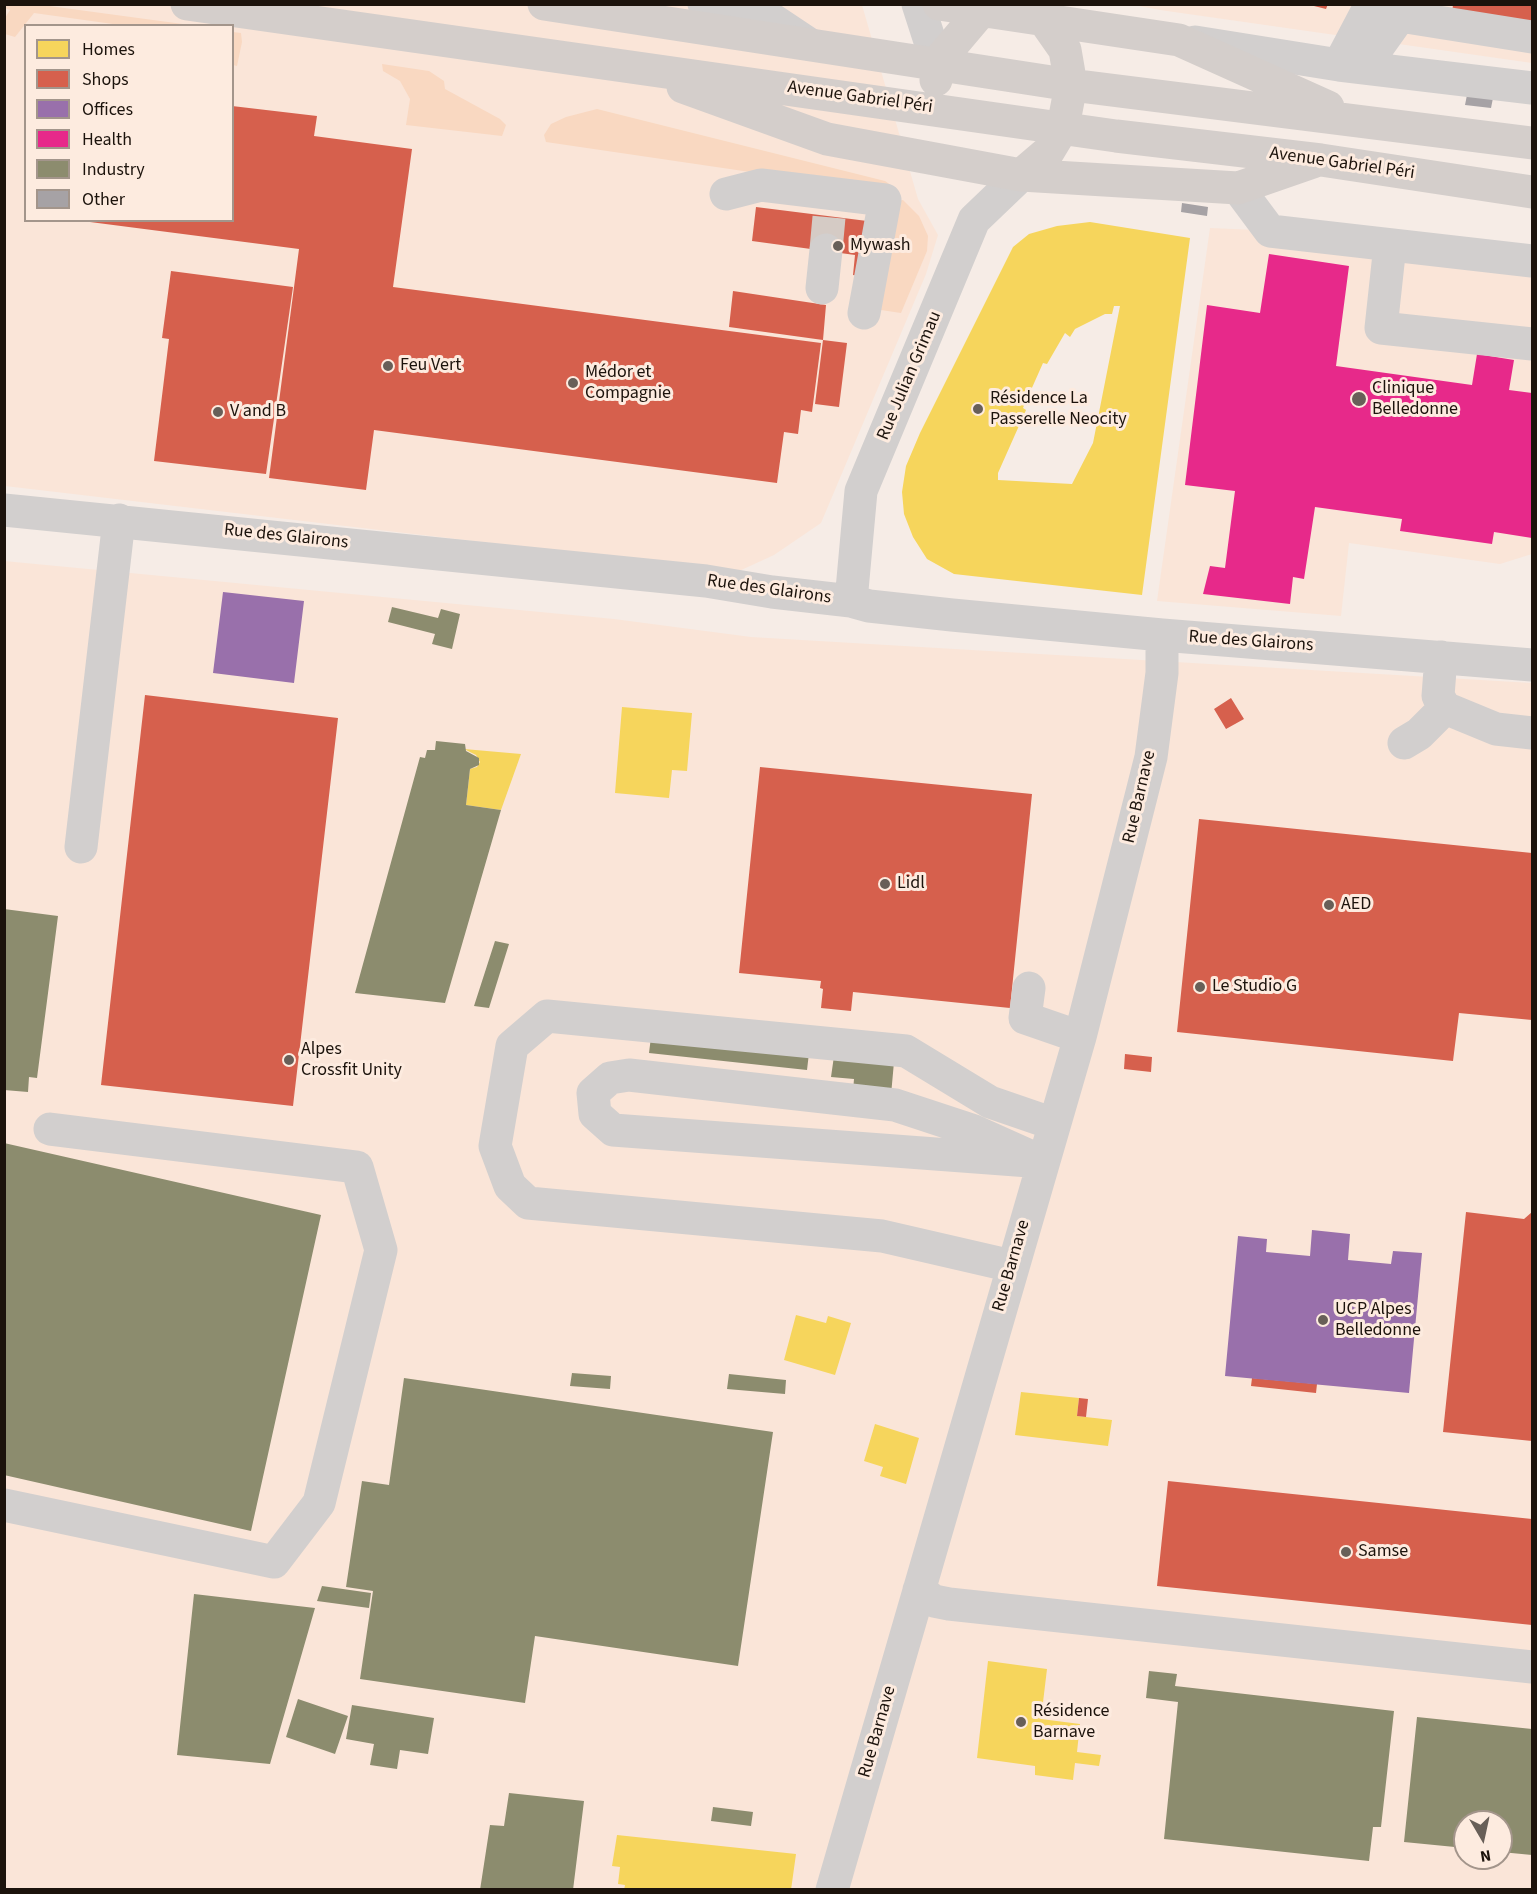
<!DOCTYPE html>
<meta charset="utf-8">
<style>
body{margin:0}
#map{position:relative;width:1537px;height:1894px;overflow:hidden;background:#f6ece6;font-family:"Source Sans 3",sans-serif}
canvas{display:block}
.frame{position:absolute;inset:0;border:6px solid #1c130c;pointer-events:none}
.legend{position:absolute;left:24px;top:24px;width:210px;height:198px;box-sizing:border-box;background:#fdebdf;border:2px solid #a3958b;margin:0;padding:8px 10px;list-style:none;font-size:18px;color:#1c130c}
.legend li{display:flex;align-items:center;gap:12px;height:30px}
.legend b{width:30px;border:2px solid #a3958b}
.north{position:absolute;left:1453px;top:1810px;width:60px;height:60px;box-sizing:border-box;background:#fdebdf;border:2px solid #a3958b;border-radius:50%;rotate:171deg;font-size:16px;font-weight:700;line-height:24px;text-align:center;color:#1c130c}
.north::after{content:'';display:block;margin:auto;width:21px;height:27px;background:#685f58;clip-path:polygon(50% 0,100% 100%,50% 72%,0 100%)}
</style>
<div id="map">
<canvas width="1537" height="1894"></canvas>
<div class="frame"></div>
<ul class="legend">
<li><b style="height:16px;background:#f6d55c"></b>Homes</li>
<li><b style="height:16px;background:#d6604d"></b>Shops</li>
<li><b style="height:16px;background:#9970ab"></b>Offices</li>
<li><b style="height:16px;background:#e7298a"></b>Health</li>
<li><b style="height:16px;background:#8c8c6e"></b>Industry</li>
<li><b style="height:16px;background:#a6a2a5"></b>Other</li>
</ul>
<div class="north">N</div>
</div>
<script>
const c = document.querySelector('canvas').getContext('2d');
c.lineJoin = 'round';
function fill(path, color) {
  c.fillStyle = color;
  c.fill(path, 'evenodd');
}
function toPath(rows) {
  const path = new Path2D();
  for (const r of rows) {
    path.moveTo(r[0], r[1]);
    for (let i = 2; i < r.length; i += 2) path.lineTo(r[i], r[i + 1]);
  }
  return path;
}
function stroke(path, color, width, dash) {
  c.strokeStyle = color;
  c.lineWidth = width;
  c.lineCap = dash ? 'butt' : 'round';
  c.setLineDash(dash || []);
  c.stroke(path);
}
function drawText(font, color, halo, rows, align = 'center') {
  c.font = font + ' "Source Sans 3",sans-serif';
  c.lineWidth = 6;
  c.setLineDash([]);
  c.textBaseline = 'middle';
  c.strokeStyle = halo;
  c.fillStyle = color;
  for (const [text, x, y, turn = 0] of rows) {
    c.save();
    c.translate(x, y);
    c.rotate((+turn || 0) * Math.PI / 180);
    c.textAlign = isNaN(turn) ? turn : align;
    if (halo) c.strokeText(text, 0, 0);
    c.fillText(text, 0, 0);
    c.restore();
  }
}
const built = toPath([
 [5,5,862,5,918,199,938,235,926,274,821,523,774,555,737,572,5,486],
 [26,26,232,26,232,220,26,220],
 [1134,5,1532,5,1532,63,1160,10],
 [1210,228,1421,237,1532,254,1532,554,1500,564,1349,543,1341,616,1157,601],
 [4,561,614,619,751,637,1532,683,1532,1889,5,1889],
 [1465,1822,1501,1822,1501,1858,1465,1858]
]);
const green = toPath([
 [42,4,42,5,190,25,120,25,34,13,15,37,5,34,5,18,10,10,5,8,5,5],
 [233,32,241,33,242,42,237,66,233,65],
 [382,64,429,71,444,81,445,89,500,119,506,125,502,136,406,125,410,99,400,81,383,71],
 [597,109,885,181,892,186,893,193,546,142,544,135,551,124,566,117],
 [903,200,919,216,928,236,927,251,901,313,881,310,898,201]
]);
const homes = toPath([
 [1090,222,1190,238,1142,595,954,574,927,559,913,537,904,514,902,492,906,466,920,433,1013,247,1029,234,1057,226],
 [1114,306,1120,306,1093,443,1072,484,998,480,998,473,1026,410,1023,408,1043,363,1047,364,1065,333,1070,337,1075,329,1105,314,1112,314],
 [622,707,692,713,687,771,672,770,669,798,615,793],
 [464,749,521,754,501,810,466,805,470,769,477,767,480,762,476,755],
 [796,1315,826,1323,828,1316,851,1323,835,1375,784,1360],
 [1021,1392,1079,1398,1077,1416,1112,1420,1108,1446,1015,1435],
 [875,1424,919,1438,906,1484,880,1476,883,1467,864,1461],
 [988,1661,1047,1669,1041,1719,1080,1724,1077,1752,1101,1755,1099,1766,1075,1763,1073,1780,1035,1775,1035,1766,977,1758],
 [617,1835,796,1854,791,1890,624,1890,625,1885,618,1884,620,1867,612,1866]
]);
const shops = toPath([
 [1306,4,1328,4,1326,9],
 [1453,5,1532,5,1532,23,1452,12],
 [232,106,317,116,314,136,412,149,393,287,821,343,812,412,801,410,798,434,784,432,777,483,374,430,366,490,269,478,299,249,90,222,232,220],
 [756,207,891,224,883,280,853,275,855,255,752,241],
 [171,271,293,287,266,474,154,461,169,339,162,338],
 [733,291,826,305,823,340,847,343,839,407,815,404,823,340,729,327],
 [145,695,338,718,293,1106,101,1085],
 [1231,698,1244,719,1226,729,1214,709],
 [760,767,1032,794,1010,1008,853,992,851,1011,821,1008,823,989,820,988,821,981,739,973],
 [1199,819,1532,853,1532,1020,1459,1013,1453,1061,1177,1032],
 [1125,1054,1152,1057,1151,1072,1124,1069],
 [1466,1212,1524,1219,1532,1212,1532,1441,1443,1432],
 [1252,1378,1317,1384,1316,1393,1251,1386],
 [1079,1398,1088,1399,1086,1417,1077,1416],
 [1168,1481,1532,1519,1532,1625,1157,1586]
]);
const offices = toPath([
 [223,592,304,601,294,683,213,673],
 [1312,1230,1350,1234,1348,1260,1391,1264,1393,1251,1422,1253,1409,1393,1225,1376,1238,1236,1267,1239,1266,1252,1310,1256]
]);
const health = toPath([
 [1269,254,1349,266,1336,366,1472,385,1477,354,1514,360,1509,390,1532,393,1532,538,1494,532,1492,544,1400,531,1402,519,1315,507,1304,579,1293,577,1290,604,1203,594,1210,566,1225,568,1235,491,1185,485,1207,305,1260,313]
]);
const industry = toPath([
 [392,607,438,618,441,609,460,614,452,649,432,644,435,634,388,622],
 [436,741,465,744,466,751,479,758,479,765,470,769,466,805,501,810,445,1003,355,993,420,757,425,758,427,750,435,750],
 [4,909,58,916,37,1078,29,1077,28,1092,4,1090],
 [495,941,509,944,489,1008,474,1006],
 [651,1037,809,1053,807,1070,649,1053],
 [834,1056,894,1062,891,1095,853,1091,854,1079,831,1077],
 [4,1143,321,1215,251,1531,4,1475],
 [572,1373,611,1376,610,1389,570,1386],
 [729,1374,786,1380,785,1394,727,1389],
 [404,1378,773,1432,738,1666,535,1636,525,1703,360,1679,373,1591,346,1587,362,1481,389,1485],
 [322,1586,371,1593,369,1608,317,1601],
 [194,1594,315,1608,270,1764,177,1755],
 [1149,1671,1177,1674,1175,1686,1394,1711,1381,1827,1373,1827,1369,1861,1164,1839,1178,1702,1146,1698],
 [298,1699,348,1716,335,1754,286,1737],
 [352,1705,434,1718,428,1754,400,1750,397,1769,370,1765,374,1744,346,1739],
 [1417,1717,1532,1729,1532,1855,1501,1852,1501,1822,1465,1822,1465,1848,1404,1842],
 [509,1793,584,1801,573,1890,480,1890,490,1825,504,1826],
 [713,1807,753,1812,751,1826,711,1821]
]);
const building = toPath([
 [1467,95,1493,98,1491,108,1465,105],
 [1182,203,1208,207,1207,216,1181,212]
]);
const minorTunnel = toPath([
 [826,250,829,217]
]);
const minor = toPath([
 [704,4,707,8,770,18,809,44],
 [918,4,937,63],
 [1195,42,1339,65,1532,88],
 [1339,65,1371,4],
 [1363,68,1400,16,1532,37],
 [1238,188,1270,231,1532,261],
 [726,194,761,185,885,200,864,313],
 [1390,245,1381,328,1532,344],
 [822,288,826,250],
 [4,510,706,581,772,592,851,601,869,606,952,615,1162,635,1532,665],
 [851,601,861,491,974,220,1021,175],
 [1441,657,1438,696,1445,708,1496,729,1532,733],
 [1404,743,1419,734,1445,708],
 [81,847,119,520],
 [1029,988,1025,1018,1080,1037],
 [629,1075,895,1105,974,1131,1043,1162,613,1130,595,1114,593,1093,610,1078,629,1075],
 [1012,1266,882,1236,528,1203,510,1186,495,1146,512,1046,547,1016,906,1051,990,1102,1054,1124],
 [4,1505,274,1562,319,1503,381,1250,357,1167,50,1129],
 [919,1590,934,1601,949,1604,1532,1667],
 [832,1890,1080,1037,1151,757,1162,673,1162,635]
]);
const major = toPath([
 [187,4,1116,136,1321,160,1532,192],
 [544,4,1071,85,1532,143],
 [939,4,1179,40,1328,107],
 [936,80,937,63,981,11],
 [683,87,827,139,1021,175,1238,188,1313,162],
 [1021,175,1048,152,1063,127,1071,85,1065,50,1044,20]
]);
const markers = [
 [838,246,6,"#685f58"],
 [388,366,6,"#685f58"],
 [573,383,6,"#685f58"],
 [1359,399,8,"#685f58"],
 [978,409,6,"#685f58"],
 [218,412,6,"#685f58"],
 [885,884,6,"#685f58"],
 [1329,905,6,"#685f58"],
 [1200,987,6,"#685f58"],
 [289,1060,6,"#685f58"],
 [1323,1320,6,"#685f58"],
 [1346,1552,6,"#685f58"],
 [1021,1722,6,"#685f58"]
];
const streetNames = [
 ["Avenue Gabriel Péri",860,98,8],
 ["Avenue Gabriel Péri",1342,164,8],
 ["Rue Julian Grimau",910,376,-67],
 ["Rue des Glairons",286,537,6],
 ["Rue des Glairons",769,590,8],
 ["Rue des Glairons",1251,642,4],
 ["Rue Barnave",1140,797,-77],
 ["Rue Barnave",1012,1266,-74],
 ["Rue Barnave",878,1732,-74]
];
const poiNames = [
 ["Mywash",850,246],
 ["Feu Vert",400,366],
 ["Médor et",585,373],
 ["Compagnie",585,394],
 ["Clinique",1372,389],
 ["Belledonne",1372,410],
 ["Résidence La",990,399],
 ["Passerelle Neocity",990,420],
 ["V and B",230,412],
 ["Lidl",897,884],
 ["AED",1341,905],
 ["Le Studio G",1212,987],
 ["Alpes",301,1050],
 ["Crossfit Unity",301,1071],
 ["UCP Alpes",1335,1310],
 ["Belledonne",1335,1331],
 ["Samse",1358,1552],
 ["Résidence",1033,1712],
 ["Barnave",1033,1733]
];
fill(built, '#fae5d8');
fill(green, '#f9d8c1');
fill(homes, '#f6d55c');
fill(shops, '#d6604d');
fill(offices, '#9970ab');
fill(health, '#e7298a');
fill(industry, '#8c8c6e');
fill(building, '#a6a2a5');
stroke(minorTunnel, '#d5cbc5', 33, [33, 16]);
stroke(minor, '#d2cfce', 33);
stroke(major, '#d4cecb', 33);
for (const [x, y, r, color] of markers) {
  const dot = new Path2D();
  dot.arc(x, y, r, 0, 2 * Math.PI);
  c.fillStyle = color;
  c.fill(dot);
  stroke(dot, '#fdebdf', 2);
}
drawText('18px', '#1c130c', '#fdebdf', streetNames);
drawText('18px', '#1c130c', '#fdebdf', poiNames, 'left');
</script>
